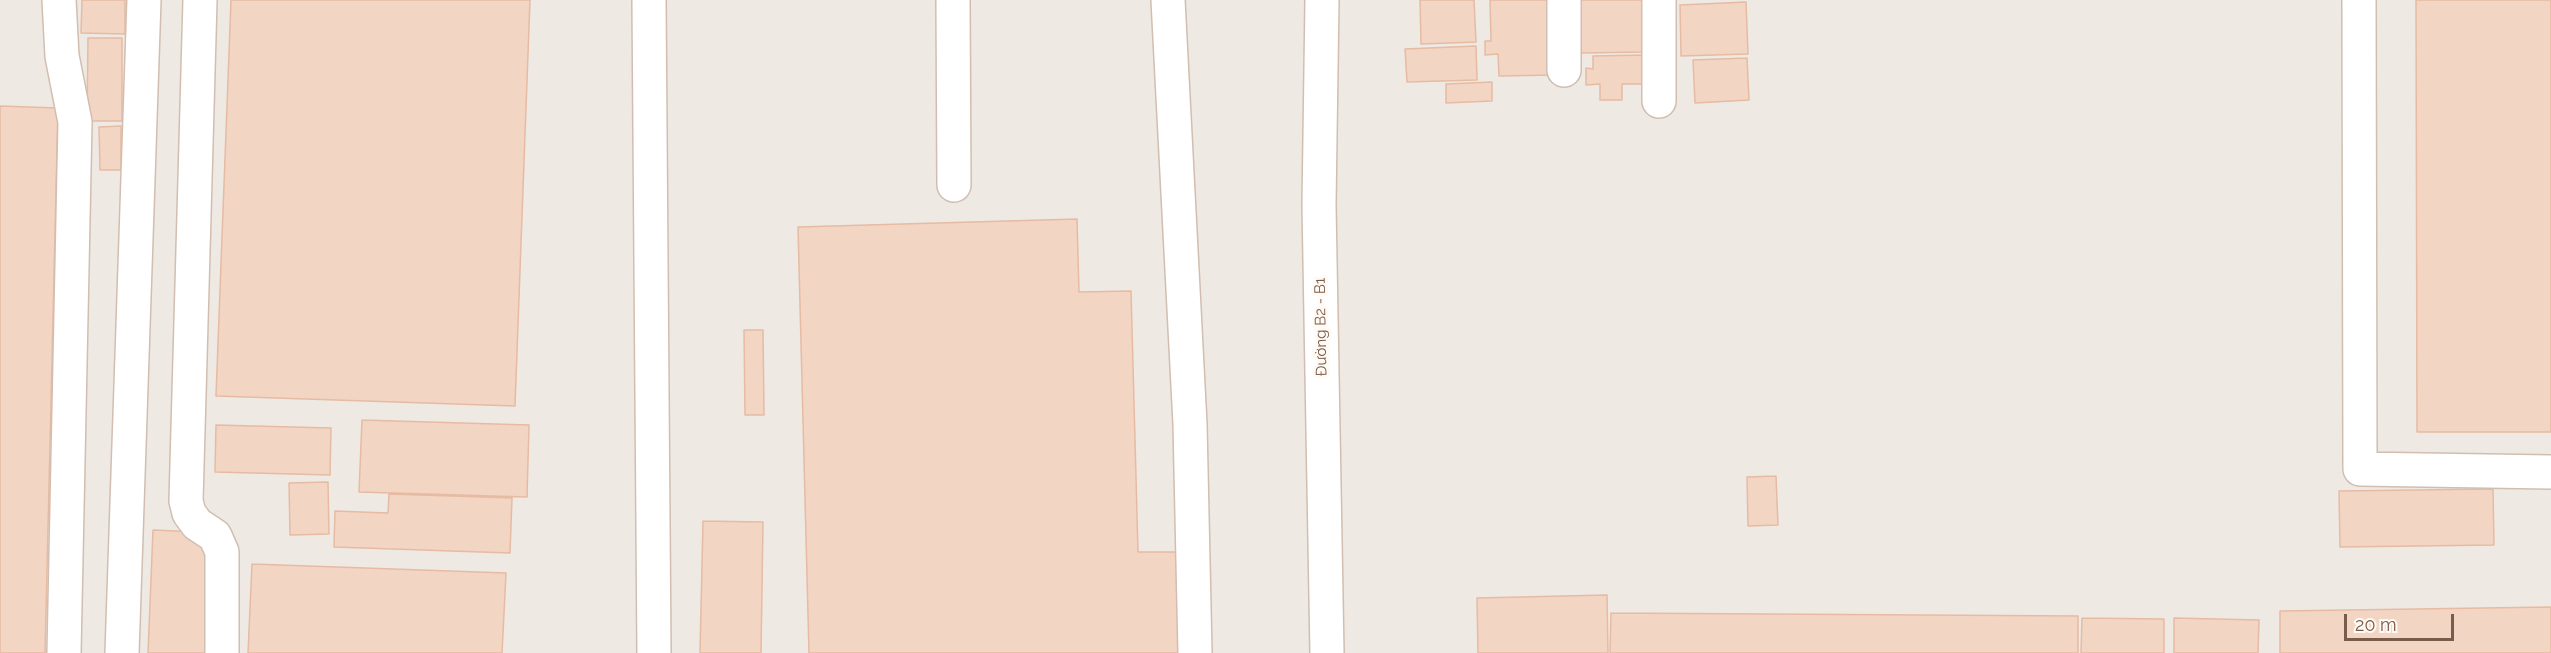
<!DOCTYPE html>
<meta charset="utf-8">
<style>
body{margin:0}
#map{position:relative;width:2551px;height:653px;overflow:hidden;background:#fdf6ec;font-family:Raleway,sans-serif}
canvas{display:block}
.scale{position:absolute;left:2344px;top:614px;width:110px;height:27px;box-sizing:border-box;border:3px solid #7a5c4d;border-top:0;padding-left:8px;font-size:18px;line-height:21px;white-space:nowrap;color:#7a5c4d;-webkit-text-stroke:4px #fffaf3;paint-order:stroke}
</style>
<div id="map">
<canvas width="2551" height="653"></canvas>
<div class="scale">20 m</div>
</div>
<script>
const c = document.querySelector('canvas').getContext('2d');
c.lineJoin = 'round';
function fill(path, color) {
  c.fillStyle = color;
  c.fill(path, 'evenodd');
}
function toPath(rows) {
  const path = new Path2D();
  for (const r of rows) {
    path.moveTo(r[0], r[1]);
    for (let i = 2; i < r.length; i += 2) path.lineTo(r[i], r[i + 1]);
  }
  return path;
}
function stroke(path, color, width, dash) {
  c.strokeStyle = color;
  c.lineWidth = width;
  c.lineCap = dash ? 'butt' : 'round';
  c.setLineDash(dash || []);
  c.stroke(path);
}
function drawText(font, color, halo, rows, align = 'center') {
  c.font = font + ' Raleway,sans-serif';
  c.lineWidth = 6;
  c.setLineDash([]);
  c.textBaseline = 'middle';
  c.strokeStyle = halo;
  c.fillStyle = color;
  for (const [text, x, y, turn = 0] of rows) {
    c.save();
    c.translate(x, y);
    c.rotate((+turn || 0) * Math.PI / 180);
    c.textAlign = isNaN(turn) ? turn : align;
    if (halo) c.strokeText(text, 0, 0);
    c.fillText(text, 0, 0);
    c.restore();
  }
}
const industrial = toPath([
 [0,0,2551,0,2551,653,0,653]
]);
const building = toPath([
 [82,0,125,0,125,34,81,33,82,0],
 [231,0,530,0,515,406,216,396,231,0],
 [1420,0,1474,0,1476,42,1421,44,1420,0],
 [1490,0,1553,0,1555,75,1499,76,1498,54,1485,55,1485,41,1491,41,1490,0],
 [1580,0,1645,0,1646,52,1581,53,1580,0],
 [2416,0,2551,0,2551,432,2417,432,2416,0],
 [1746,2,1748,54,1681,56,1680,5,1746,2],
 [88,38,122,38,122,121,87,121,88,38],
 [1476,46,1477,80,1407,82,1405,49,1476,46],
 [1647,55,1647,84,1622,84,1622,100,1600,100,1600,84,1586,85,1586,68,1593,69,1593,56,1647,55],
 [1747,58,1749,100,1695,103,1693,60,1747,58],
 [1492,82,1492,101,1446,103,1446,84,1492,82],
 [0,106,58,108,45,653,0,653,0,106],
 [121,126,121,170,100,170,99,127,121,126],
 [1077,219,1079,292,1131,291,1138,552,1178,552,1180,653,809,653,798,227,1077,219],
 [744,330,763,330,764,415,745,415,744,330],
 [362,420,529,425,527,497,359,492,362,420],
 [216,425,331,428,330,475,215,472,216,425],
 [1776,476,1778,525,1748,526,1747,477,1776,476],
 [328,482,329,534,290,535,289,483,328,482],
 [2493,489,2494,545,2340,547,2339,491,2493,489],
 [389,494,512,498,510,553,334,547,335,511,388,513,389,494],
 [703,521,763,522,761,653,700,653,703,521],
 [153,530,222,533,217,653,148,653,153,530],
 [252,564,506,573,502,653,248,653,252,564],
 [1607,595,1608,653,1478,653,1477,598,1607,595],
 [2551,607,2551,653,2280,653,2280,611,2551,607],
 [1611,613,2078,616,2078,653,1610,653,1611,613],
 [2082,618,2164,619,2164,653,2081,653,2082,618],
 [2174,618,2259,620,2258,653,2174,653,2174,618]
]);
const minor = toPath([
 [59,0,62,56,75,122,64,653],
 [200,0,186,501,189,513,197,524,215,536,222,552,222,653],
 [649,0,654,653],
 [953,0,954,185],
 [1168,0,1190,424,1195,653],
 [1322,0,1319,205,1327,653],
 [2359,0,2360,469,2551,472],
 [1564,70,1564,0],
 [1659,101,1659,0],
 [122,653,144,0]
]);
const streetNames = [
 ["Đường B2 - B1",1321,327,-91]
];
fill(industrial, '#efe9e4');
fill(building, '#f3d5c3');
stroke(building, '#e6bba3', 1.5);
stroke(minor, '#d1beb0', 36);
stroke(minor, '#fff', 33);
drawText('15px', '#7a5c4d', '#fffaf3', streetNames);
</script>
